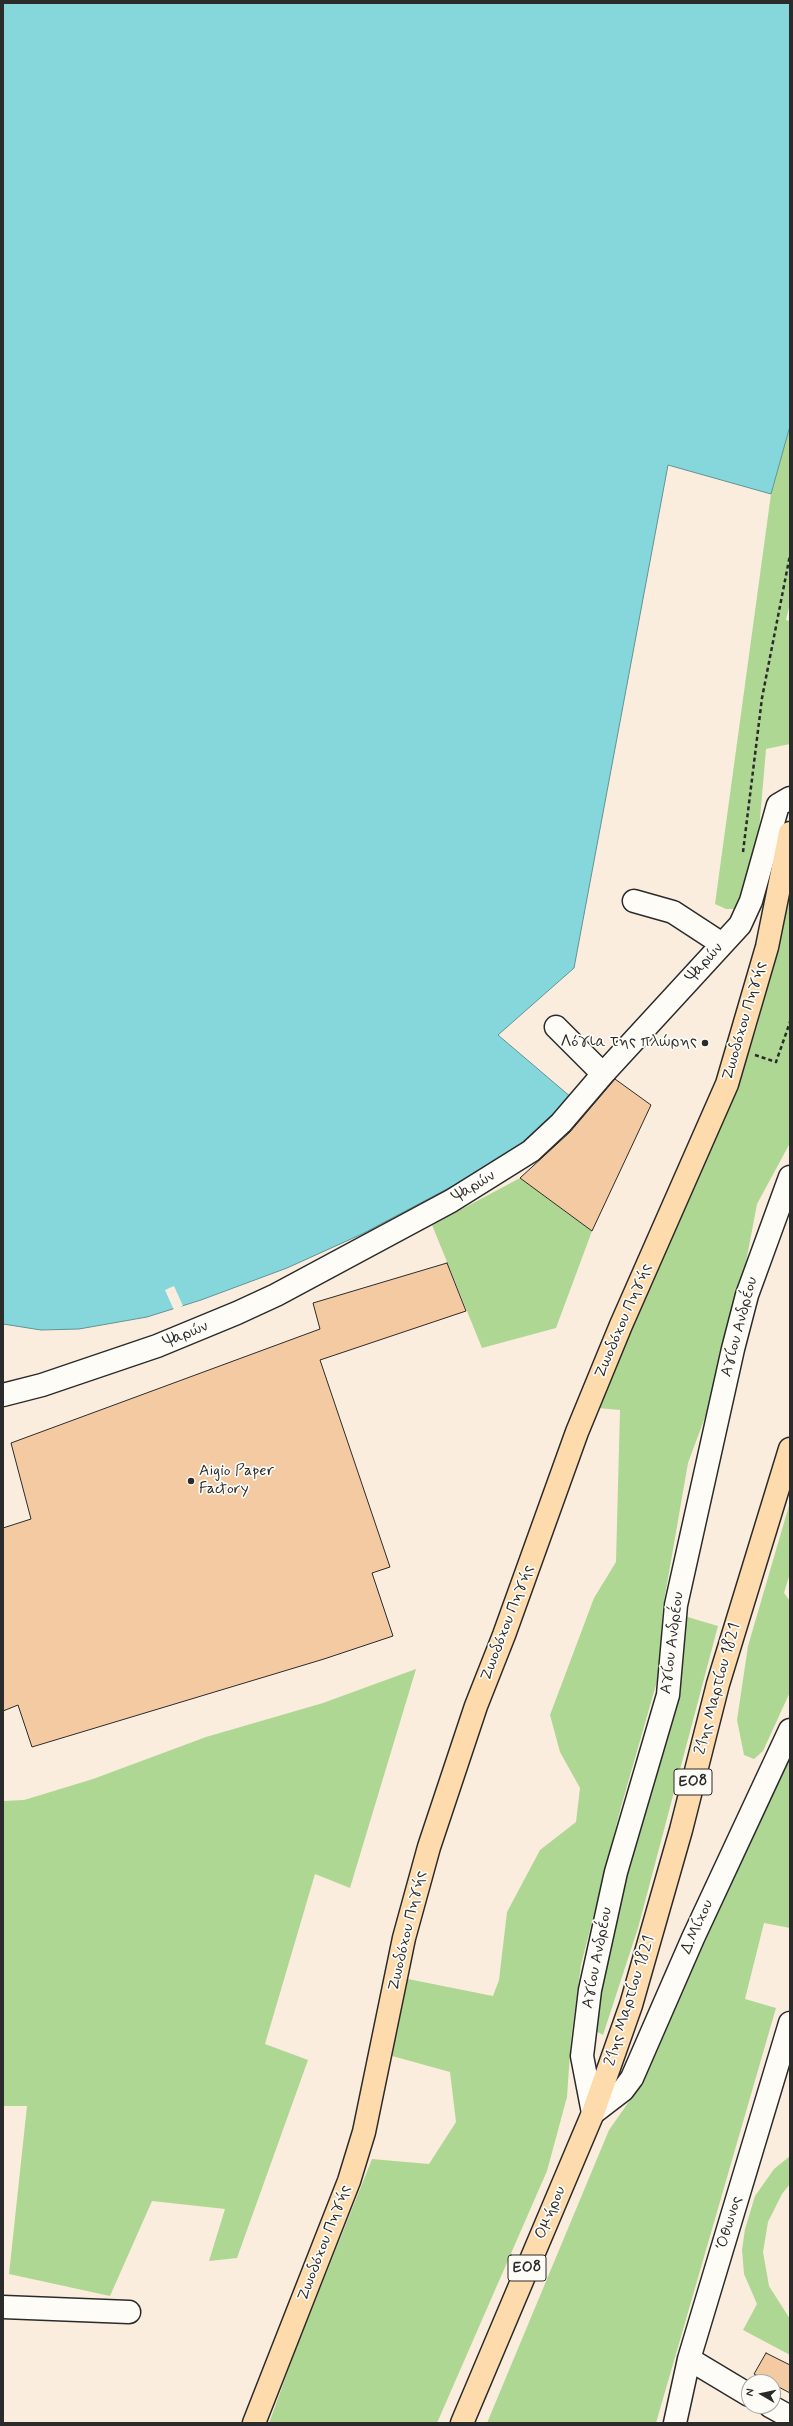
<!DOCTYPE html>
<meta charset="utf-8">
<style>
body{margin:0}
#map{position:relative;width:793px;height:2426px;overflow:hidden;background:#faedde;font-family:Mynerve,sans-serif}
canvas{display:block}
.frame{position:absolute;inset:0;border:4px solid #2b2b2b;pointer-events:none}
.north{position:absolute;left:741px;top:2374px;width:40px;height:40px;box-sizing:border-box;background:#fdfcf7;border:1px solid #a9a8a5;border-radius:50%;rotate:279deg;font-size:11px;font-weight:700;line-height:16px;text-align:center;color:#2b2b2b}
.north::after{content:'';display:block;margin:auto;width:14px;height:18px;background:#2b2b2b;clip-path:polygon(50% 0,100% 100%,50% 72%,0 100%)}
</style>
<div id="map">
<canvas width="793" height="2426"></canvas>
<div class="frame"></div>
<div class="north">N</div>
</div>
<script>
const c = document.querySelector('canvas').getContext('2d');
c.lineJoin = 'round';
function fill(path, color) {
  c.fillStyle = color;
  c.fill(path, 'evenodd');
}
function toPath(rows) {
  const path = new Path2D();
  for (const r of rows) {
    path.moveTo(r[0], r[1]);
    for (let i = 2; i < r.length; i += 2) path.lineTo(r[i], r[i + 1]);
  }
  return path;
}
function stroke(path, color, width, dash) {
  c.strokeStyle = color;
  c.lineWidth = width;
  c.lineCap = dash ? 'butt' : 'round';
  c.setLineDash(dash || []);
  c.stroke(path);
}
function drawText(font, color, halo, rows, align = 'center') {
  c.font = font + ' Mynerve,sans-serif';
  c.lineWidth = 3.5;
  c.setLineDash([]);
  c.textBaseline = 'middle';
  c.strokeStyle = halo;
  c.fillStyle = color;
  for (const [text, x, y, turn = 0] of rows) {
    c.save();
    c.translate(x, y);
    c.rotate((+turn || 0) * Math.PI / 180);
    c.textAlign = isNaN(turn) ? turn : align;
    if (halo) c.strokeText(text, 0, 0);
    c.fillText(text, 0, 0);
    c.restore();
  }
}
const green = toPath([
 [790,426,790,603,786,620,790,621,790,744,766,749,759,831,736,909,726,909,715,904,771,494],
 [790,878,790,1143,757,1204,746,1262,708,1409,688,1463,663,1607,658,1678,621,1807,581,1965,571,2039,567,2097,547,2171,437,2423,269,2423,296,2349,372,2159,429,2164,456,2122,450,2072,392,2056,408,1979,493,1996,499,1980,507,1912,540,1850,576,1822,580,1788,560,1752,550,1715,594,1598,616,1562,620,1410,598,1408,744,1065,756,1030,779,943],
 [520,1178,592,1231,556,1328,482,1348,432,1225],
 [790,1502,790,1573,784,1593,790,1601,790,1692,763,1751,754,1759,744,1755,737,1720,748,1646],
 [681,1615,718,1626,638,1928,603,2035,596,2031,595,2023],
 [416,1669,350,1888,315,1874,265,2044,308,2060,237,2258,209,2261,225,2209,152,2201,110,2296,9,2274,27,2106,3,2106,3,1801,24,1800,93,1779,206,1737,323,1703],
 [790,1748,790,1928,764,1923,745,1999,776,2008,656,2423,487,2423,609,2130,642,2083,679,1987],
 [790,2156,790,2184,782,2194,768,2222,763,2252,769,2286,790,2319,790,2355,743,2330,757,2304,744,2274,742,2250,745,2229,755,2196,774,2169]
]);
const water = toPath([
 [3,3,790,3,790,426,771,494,668,465,574,968,498,1035,572,1098,530,1140,479,1172,362,1234,287,1268,201,1300,147,1317,79,1329,41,1330,3,1324,3,3]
]);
const pier = toPath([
 [174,1286,183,1306,174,1310,165,1290]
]);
const building = toPath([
 [615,1079,651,1105,592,1231,520,1178,570,1132,615,1079],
 [447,1263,466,1311,320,1360,390,1567,372,1573,393,1636,324,1659,32,1747,18,1705,3,1711,3,1528,31,1519,11,1443,320,1329,313,1303,447,1263],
 [766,2353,790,2365,790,2393,754,2374,766,2353]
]);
const path = toPath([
 [743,852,762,698,790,555],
 [755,1055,776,1062,790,1022]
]);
const minor = toPath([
 [634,901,673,912,722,944],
 [556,1027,603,1074],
 [790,1177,747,1295,733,1349,676,1605,668,1695,616,1872,590,1990,582,2056,593,2113,623,2090,632,2078,693,1938,790,1730],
 [3,1395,42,1385,157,1346,237,1313,276,1295,451,1201,531,1151,561,1123,603,1074,740,925,751,901,778,805,790,798],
 [3,2307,129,2312],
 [689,2359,749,2395],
 [770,2406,790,2417],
 [675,2423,689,2359,790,2023]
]);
const major = toPath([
 [254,2423,349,2181,364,2132,404,1938,429,1847,476,1706,504,1635,577,1432,621,1325,727,1084,767,947,790,833],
 [462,2423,593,2113,631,2005,681,1830,718,1684,790,1449]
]);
const markers = [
 [705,1043,4,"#2b2b2b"],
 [191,1481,4,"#2b2b2b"]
];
const shields = [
 [693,1782,38],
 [527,2268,38]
];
const shieldNames = [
 ["ΕΟ8",693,1782],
 ["ΕΟ8",527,2268]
];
const streetNames = [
 ["Ψαρών",705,963,-48],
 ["Ζωοδόχου Πηγής",745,1021,-74],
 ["Ψαρών",474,1187,-31],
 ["Ζωοδόχου Πηγής",624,1321,-67],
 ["Αγίου Ανδρέου",740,1327,-75],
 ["Ψαρών",186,1335,-22],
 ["Ζωοδόχου Πηγής",508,1623,-69],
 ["Αγίου Ανδρέου",673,1643,-83],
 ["21ης Μαρτίου 1821",718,1689,-75],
 ["Δ.Μίχου",698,1927,-66],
 ["Ζωοδόχου Πηγής",408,1931,-77],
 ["Αγίου Ανδρέου",598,1958,-79],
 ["21ης Μαρτίου 1821",630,2001,-73],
 ["Ομήρου",551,2213,-67],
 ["Όθωνος",730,2223,-73],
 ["Ζωοδόχου Πηγής",325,2243,-69]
];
const poiNames = [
 ["Λόγια της πλώρης",697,1043],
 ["Aigio Paper",199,1472,"left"],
 ["Factory",199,1490,"left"]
];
fill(green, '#afd794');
fill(water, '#85d7db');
stroke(water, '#619295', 1);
fill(pier, '#faedde');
fill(building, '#f3caa2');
stroke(building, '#2b2b2b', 1);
stroke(minor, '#2b2b2b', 25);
stroke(major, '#2b2b2b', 25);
stroke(path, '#2b2b2b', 2.5, [4, 3]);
stroke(minor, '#fdfcf7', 22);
stroke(major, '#fedbac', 22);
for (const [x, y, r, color] of markers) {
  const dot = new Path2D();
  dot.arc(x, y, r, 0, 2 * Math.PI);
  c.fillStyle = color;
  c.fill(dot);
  stroke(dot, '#fdfcf7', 1.5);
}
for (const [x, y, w] of shields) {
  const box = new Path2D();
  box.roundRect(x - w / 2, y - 13, w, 26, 3);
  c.fillStyle = '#fdfcf7';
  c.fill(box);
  stroke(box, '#2b2b2b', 1);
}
drawText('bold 15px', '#2b2b2b', null, shieldNames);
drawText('16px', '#2b2b2b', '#fdfcf7', streetNames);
drawText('16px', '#2b2b2b', '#fdfcf7', poiNames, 'right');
</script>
